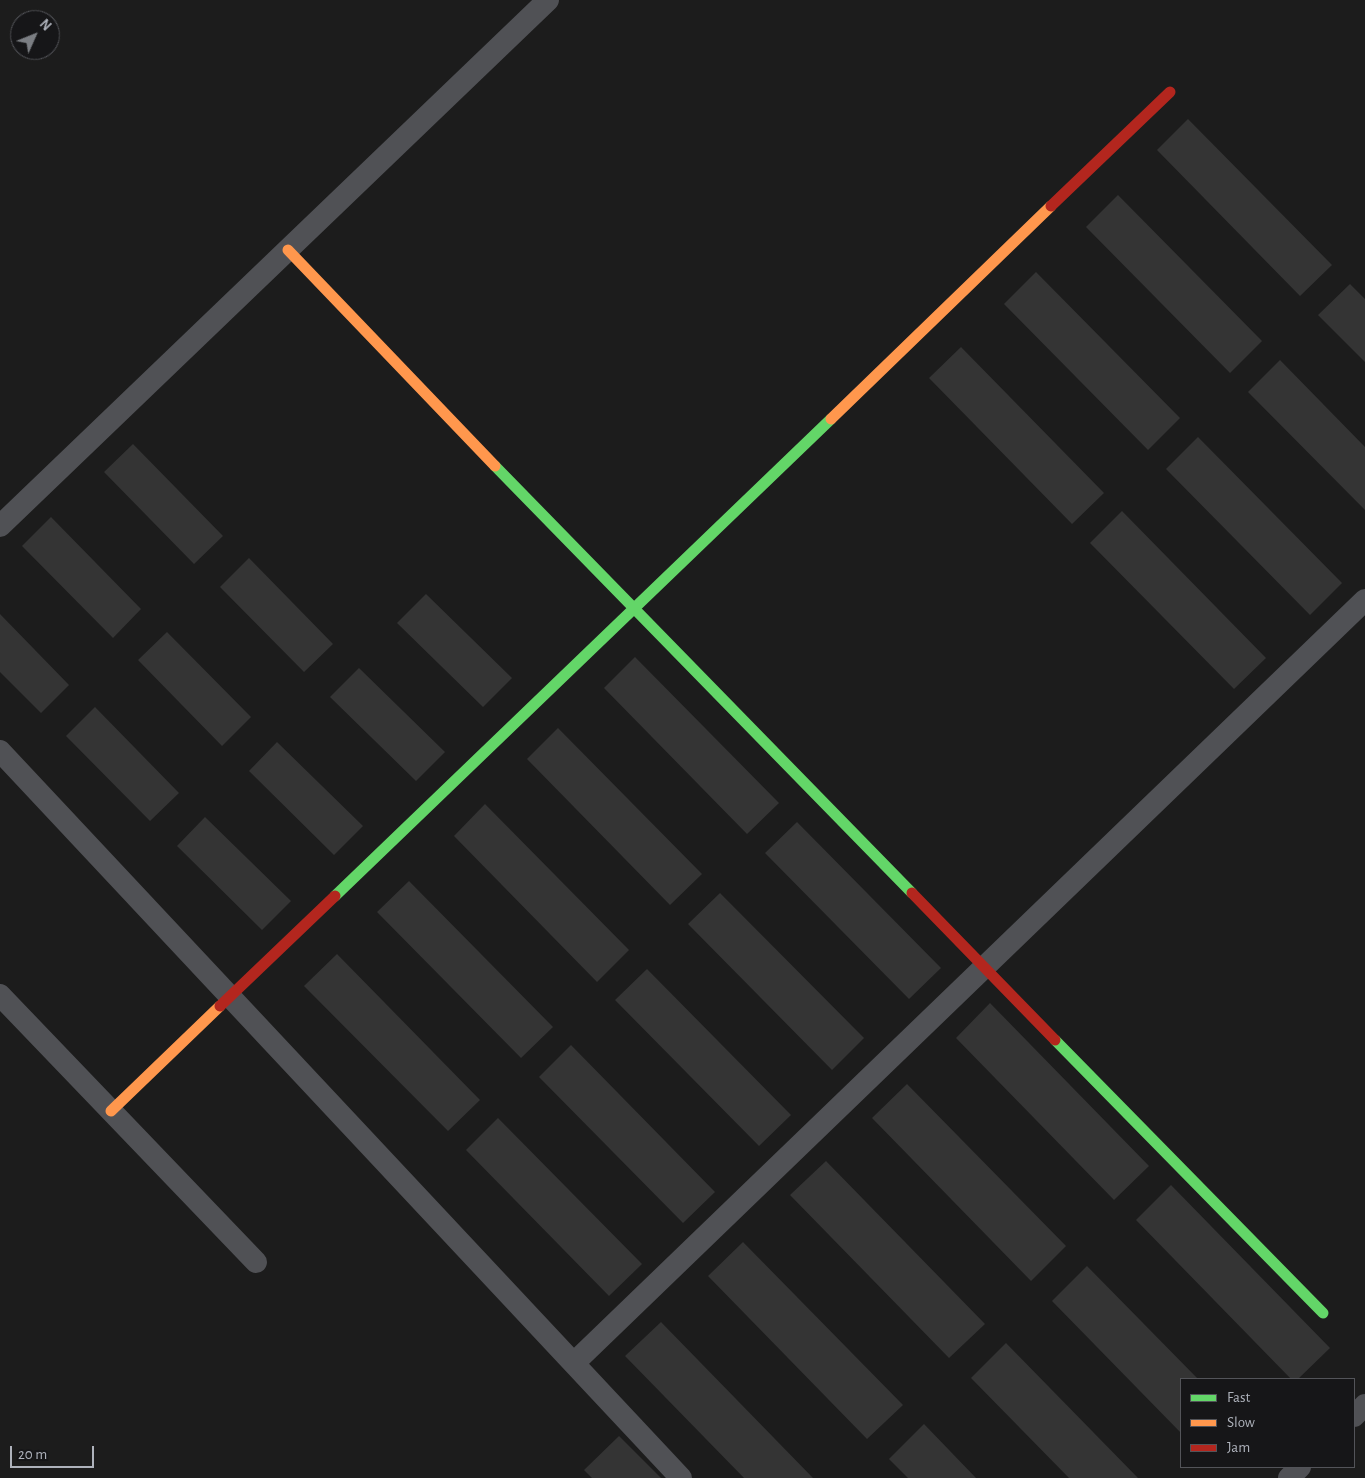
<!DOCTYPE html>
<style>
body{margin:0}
#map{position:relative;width:1365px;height:1478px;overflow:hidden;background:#1c1c1c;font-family:"Alegreya Sans",sans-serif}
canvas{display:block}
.legend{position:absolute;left:1180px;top:1378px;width:175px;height:90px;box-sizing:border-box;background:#161618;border:1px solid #535459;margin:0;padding:6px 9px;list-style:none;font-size:15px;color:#aeb2bb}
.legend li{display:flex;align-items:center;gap:10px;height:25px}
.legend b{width:25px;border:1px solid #535459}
.north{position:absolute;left:10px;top:10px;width:50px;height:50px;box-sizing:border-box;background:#161618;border:1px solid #535459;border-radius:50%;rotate:46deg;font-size:14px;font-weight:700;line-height:20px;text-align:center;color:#aeb2bb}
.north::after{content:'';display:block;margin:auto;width:18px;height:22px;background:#7b7e83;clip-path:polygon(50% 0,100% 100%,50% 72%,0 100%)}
.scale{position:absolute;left:10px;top:1446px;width:84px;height:22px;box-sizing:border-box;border:2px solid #aeb2bb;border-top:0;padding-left:6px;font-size:15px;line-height:18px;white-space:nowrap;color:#aeb2bb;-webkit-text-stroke:4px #161618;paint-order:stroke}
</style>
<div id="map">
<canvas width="1365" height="1478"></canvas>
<ul class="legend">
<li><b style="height:6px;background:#63d668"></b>Fast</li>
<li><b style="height:6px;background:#ff974d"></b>Slow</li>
<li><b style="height:6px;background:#b3261e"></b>Jam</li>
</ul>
<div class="north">N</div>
<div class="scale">20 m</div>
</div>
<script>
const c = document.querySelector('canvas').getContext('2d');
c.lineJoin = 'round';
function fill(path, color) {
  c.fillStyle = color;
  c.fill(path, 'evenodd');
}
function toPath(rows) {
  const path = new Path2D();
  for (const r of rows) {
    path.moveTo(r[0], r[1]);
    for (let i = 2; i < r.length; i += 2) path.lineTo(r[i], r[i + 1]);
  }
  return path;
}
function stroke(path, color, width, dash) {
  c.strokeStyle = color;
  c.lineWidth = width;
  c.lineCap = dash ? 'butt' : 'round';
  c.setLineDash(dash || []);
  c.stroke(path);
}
const building = toPath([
 [1188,119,1332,265,1300,296,1157,150],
 [1118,195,1262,341,1230,373,1086,227],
 [1036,272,1180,418,1148,450,1004,304],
 [1350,284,1365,299,1365,362,1318,315],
 [961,347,1104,493,1072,524,929,378],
 [1280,360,1365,447,1365,510,1248,392],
 [1198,437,1342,583,1310,615,1166,469],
 [133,444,223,536,194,564,104,472],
 [1122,511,1266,658,1234,689,1090,543],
 [51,517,141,609,113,638,22,546],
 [249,558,333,644,304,672,220,587],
 [426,594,512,678,483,707,397,623],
 [0,614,69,685,41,713,0,672],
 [167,632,251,717,222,746,138,660],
 [635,657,779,803,747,834,604,688],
 [359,668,445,752,416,781,330,697],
 [95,707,179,793,150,821,66,736],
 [558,728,702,874,670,905,527,759],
 [277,742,363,826,334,855,249,771],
 [485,804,629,950,597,982,454,836],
 [205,817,291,901,262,930,177,846],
 [797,822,941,968,909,999,765,853],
 [409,881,553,1027,521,1058,377,912],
 [720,893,864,1038,832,1070,688,924],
 [337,954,480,1100,448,1131,304,986],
 [647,969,791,1115,759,1146,615,1000],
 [990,1003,1149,1166,1114,1200,956,1038],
 [571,1045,715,1192,683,1223,539,1077],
 [907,1084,1066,1246,1031,1281,872,1118],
 [498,1118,642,1264,609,1296,466,1150],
 [826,1161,985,1324,949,1358,790,1195],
 [1171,1185,1330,1348,1298,1379,1291,1379,1136,1220],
 [743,1242,903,1405,867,1439,708,1276],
 [1087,1266,1198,1379,1181,1379,1181,1433,1052,1301],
 [661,1322,813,1478,744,1478,625,1356],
 [1006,1343,1138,1478,1069,1478,971,1378],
 [924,1424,976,1478,908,1478,889,1459],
 [619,1436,661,1478,592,1478,584,1470]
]);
const street = toPath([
 [0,526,548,0],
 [0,751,681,1478],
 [0,995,256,1262],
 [574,1363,1365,600],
 [1354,1416,1365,1405],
 [1289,1478,1300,1467]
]);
const fast = toPath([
 [495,466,912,893],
 [335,896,831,419],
 [1055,1040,1323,1313]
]);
const slow = toPath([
 [288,250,495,466],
 [831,419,1051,206],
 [111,1111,220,1006]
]);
const jam = toPath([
 [1051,206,1170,92],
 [912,893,1055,1040],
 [220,1006,335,896]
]);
fill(building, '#343434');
stroke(street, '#505155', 22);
stroke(fast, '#63d668', 11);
stroke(slow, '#ff974d', 11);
stroke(jam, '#b3261e', 11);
</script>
